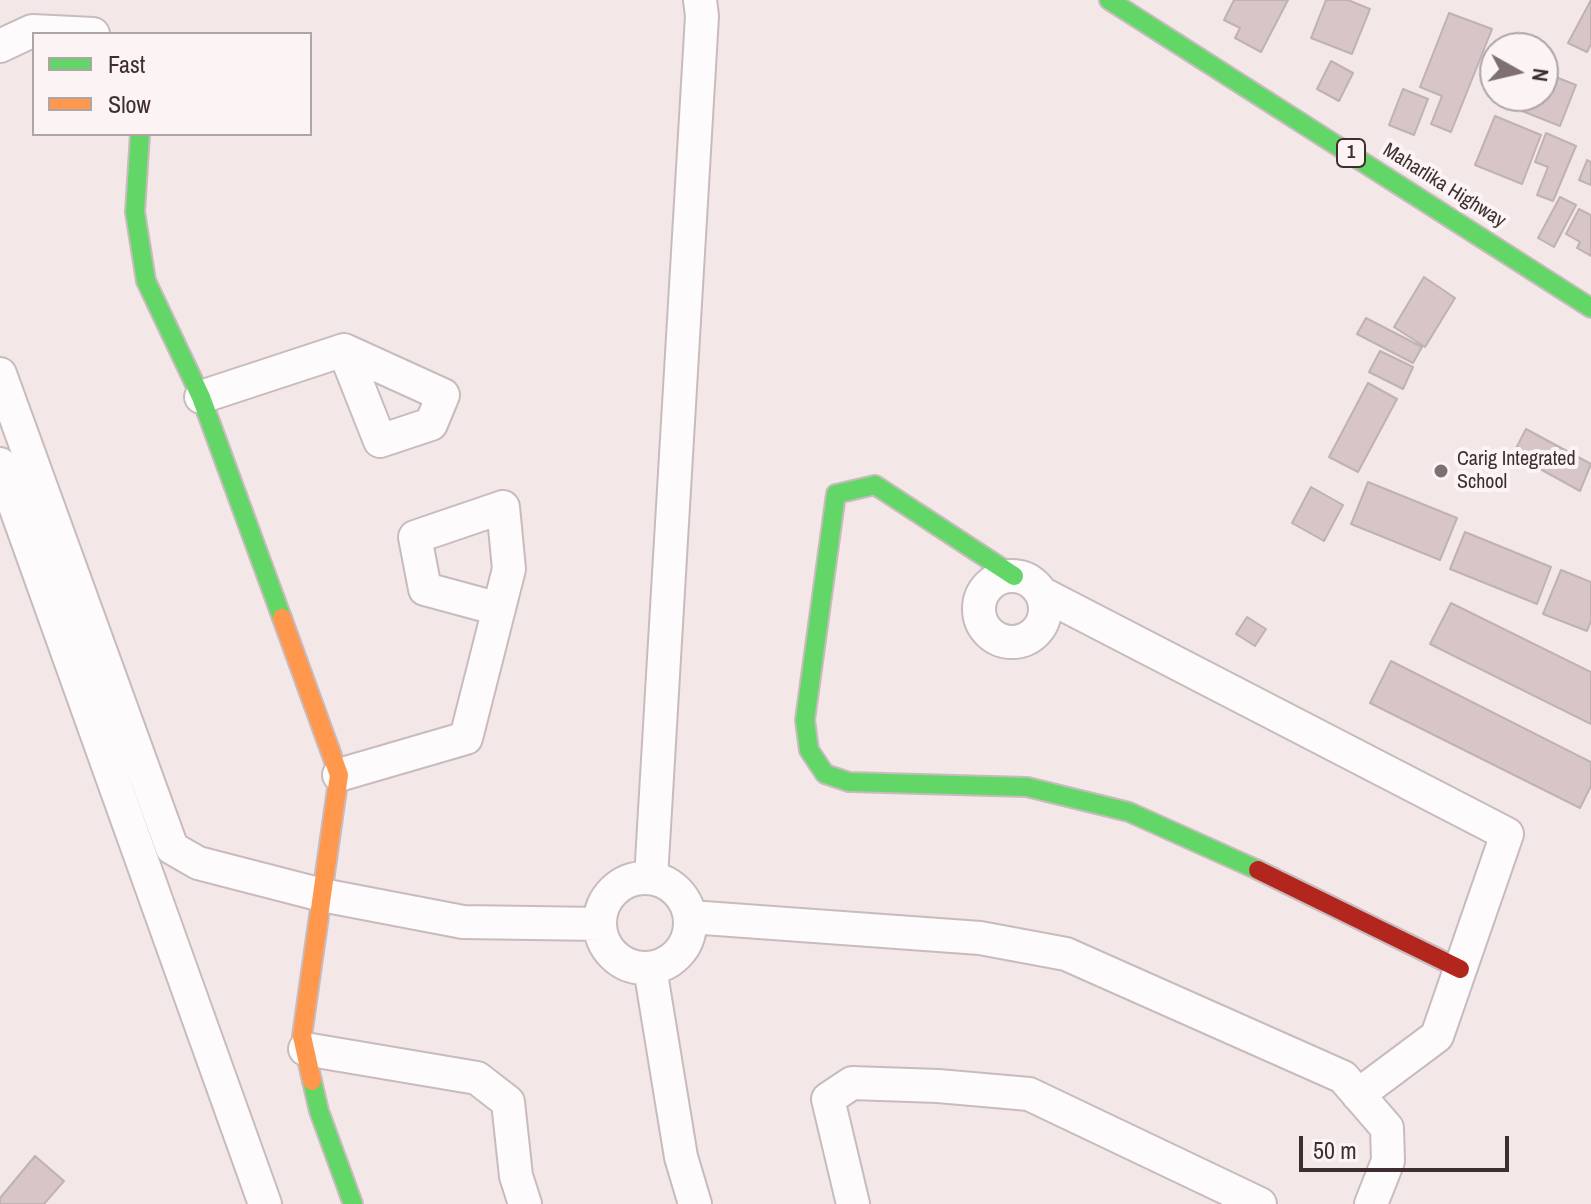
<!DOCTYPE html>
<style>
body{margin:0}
#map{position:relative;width:1591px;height:1204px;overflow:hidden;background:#f4e7e8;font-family:"Archivo Narrow",sans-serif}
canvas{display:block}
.legend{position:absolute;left:32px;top:32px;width:280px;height:104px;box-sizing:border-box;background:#fbf3f4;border:2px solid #afa4a6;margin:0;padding:10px 14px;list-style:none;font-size:24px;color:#3e2e30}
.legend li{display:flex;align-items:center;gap:16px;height:40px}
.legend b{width:40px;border:2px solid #afa4a6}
.north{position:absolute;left:1479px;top:32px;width:80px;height:80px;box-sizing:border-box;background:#fbf3f4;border:2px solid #afa4a6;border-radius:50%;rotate:98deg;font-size:22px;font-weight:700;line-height:32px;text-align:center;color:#3e2e30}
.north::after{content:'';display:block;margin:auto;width:28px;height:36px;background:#7e6f70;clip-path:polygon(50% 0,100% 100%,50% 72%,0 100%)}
.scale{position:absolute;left:1299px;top:1136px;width:210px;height:36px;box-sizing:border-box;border:4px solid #3e2e30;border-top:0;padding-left:10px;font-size:24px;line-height:28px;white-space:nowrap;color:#3e2e30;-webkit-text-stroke:6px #fbf3f4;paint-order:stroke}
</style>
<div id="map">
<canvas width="1591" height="1204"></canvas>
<ul class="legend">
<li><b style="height:10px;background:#63d668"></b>Fast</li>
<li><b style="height:10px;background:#ff974d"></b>Slow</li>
</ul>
<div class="north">N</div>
<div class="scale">50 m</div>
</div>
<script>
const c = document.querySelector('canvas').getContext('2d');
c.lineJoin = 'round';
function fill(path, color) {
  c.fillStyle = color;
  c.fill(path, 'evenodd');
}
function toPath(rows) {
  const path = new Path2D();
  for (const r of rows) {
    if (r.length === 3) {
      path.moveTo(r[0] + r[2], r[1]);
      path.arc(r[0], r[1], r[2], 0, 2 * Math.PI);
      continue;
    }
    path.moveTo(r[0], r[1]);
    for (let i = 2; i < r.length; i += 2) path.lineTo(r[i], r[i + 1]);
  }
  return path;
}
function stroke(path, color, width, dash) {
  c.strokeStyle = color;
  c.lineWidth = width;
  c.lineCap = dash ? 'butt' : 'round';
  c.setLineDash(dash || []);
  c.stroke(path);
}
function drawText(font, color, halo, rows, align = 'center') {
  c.font = font + ' "Archivo Narrow",sans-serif';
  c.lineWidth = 8;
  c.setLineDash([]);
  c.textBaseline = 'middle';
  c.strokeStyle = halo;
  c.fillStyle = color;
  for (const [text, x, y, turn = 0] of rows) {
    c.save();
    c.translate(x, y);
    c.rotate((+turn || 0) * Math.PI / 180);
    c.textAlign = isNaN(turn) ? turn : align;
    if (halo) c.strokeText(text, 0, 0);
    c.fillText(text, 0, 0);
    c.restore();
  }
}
const building = toPath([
 [1234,0,1288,0,1261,52,1235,38,1240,28,1224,20,1234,0],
 [1326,0,1348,0,1370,9,1352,54,1311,38,1326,0],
 [1591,0,1591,44,1587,52,1568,43,1591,0],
 [1449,13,1492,29,1451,132,1431,124,1442,96,1420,87,1449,13],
 [1331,61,1353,73,1339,101,1317,89,1331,61],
 [1543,72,1576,85,1560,126,1522,111,1528,96,1543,96,1543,72],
 [1403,89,1428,99,1414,135,1389,125,1403,89],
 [1495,116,1541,135,1522,184,1475,165,1495,116],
 [1546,133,1576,146,1553,201,1537,195,1548,167,1535,162,1546,133],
 [1587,160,1591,162,1591,185,1579,180,1587,160],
 [1560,197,1576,205,1554,247,1538,238,1560,197],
 [1579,209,1591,215,1591,256,1577,248,1580,242,1566,234,1579,209],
 [1424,277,1455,298,1425,347,1394,327,1424,277],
 [1366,318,1422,347,1413,363,1357,334,1366,318],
 [1380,351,1413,367,1403,389,1369,372,1380,351],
 [1368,383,1397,399,1358,472,1329,457,1368,383],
 [1526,429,1591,464,1580,491,1513,454,1526,429],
 [1368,482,1457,518,1440,560,1351,524,1368,482],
 [1311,487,1343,505,1324,541,1292,523,1311,487],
 [1465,532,1551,567,1537,604,1450,569,1465,532],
 [1561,570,1591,582,1591,621,1587,631,1543,614,1561,570],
 [1451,603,1591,672,1591,724,1430,644,1451,603],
 [1247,617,1266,629,1255,646,1236,634,1247,617],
 [1391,661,1591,762,1591,786,1580,808,1370,703,1391,661],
 [35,1156,64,1181,44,1204,0,1204,0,1198,35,1156]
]);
const street = toPath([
 [0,46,32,31,93,34],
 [0,374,172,848,198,863,322,895,463,922,600,924],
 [201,397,344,350,443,395,431,424,380,441,344,350],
 [0,464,265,1204],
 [1012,609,33],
 [1041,593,1507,834,1437,1036,1358,1095],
 [339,775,466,738,509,569,503,507,415,537,425,589,499,609],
 [651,878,702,16,700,0],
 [645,923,45],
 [690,917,980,938,1066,954,1343,1077,1387,1128,1388,1161,1371,1204],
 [650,968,681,1157,695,1204],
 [305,1049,477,1078,508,1102,516,1176,525,1204],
 [853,1204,828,1099,852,1083,938,1086,1029,1094,1260,1204]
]);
const fast = toPath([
 [1109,0,1591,308],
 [140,134,135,212,146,281,201,397,282,618],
 [1014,576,875,485,836,494,805,720,809,750,825,774,849,782,1027,787,1129,812,1258,870],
 [312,1081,319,1111,353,1204]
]);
const slow = toPath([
 [282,618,339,775,302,1036,312,1081]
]);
const jam = toPath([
 [1258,870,1460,969]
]);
const markers = [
 [1441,471,8,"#7e6f70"]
];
const shields = [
 [1351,153,28]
];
const shieldNames = [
 ["1",1351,153]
];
const streetNames = [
 ["Maharlika Highway",1444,186,32]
];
const poiNames = [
 ["Carig Integrated",1457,460],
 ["School",1457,483]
];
fill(building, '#d8c5c8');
stroke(building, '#bfb2b3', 2);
stroke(street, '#c8bbbd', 36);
stroke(fast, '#c8bbbd', 22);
stroke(slow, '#c8bbbd', 22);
stroke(jam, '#c8bbbd', 22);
stroke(street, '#fdfbfc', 32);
stroke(fast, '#63d668', 18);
stroke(slow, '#ff974d', 18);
stroke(jam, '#b3261e', 18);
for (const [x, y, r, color] of markers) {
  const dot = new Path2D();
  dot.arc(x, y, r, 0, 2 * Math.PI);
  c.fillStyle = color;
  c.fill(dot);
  stroke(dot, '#fbf3f4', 3);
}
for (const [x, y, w] of shields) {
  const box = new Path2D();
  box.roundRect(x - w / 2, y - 14, w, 28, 6);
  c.fillStyle = '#fbf3f4';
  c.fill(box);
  stroke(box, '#3e2e30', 2);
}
drawText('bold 18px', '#3e2e30', null, shieldNames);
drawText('20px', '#3e2e30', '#fbf3f4', streetNames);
drawText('20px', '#3e2e30', '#fbf3f4', poiNames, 'left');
</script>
